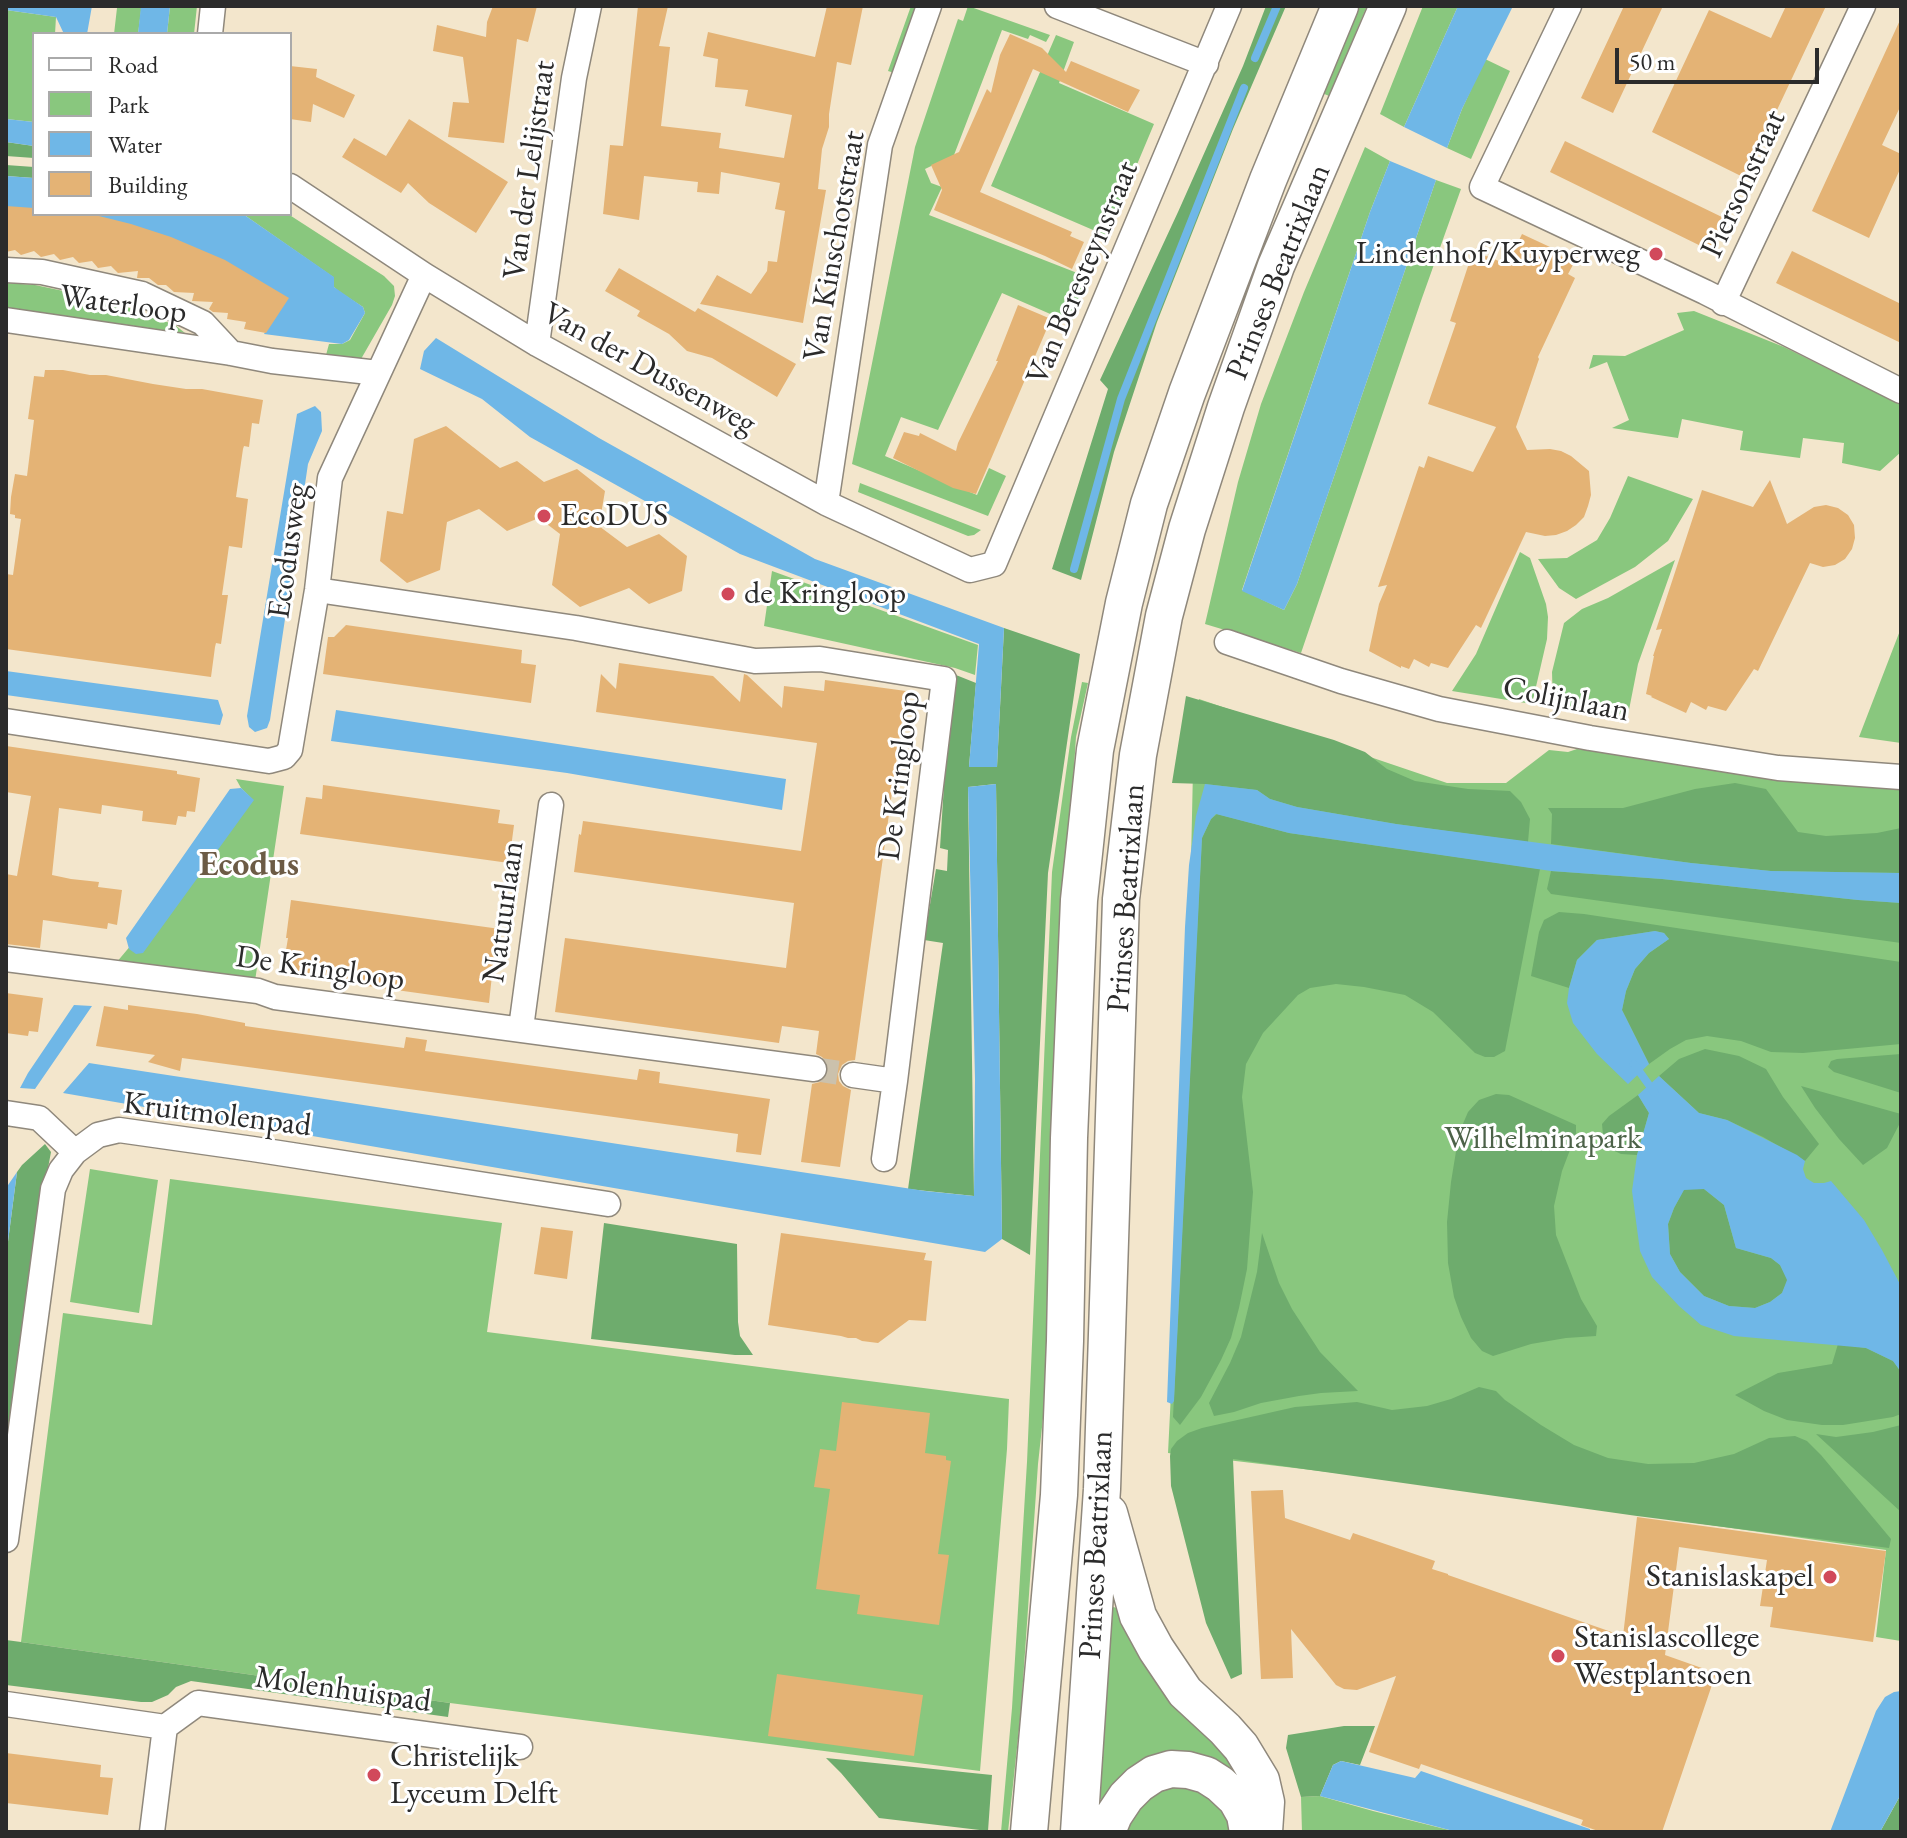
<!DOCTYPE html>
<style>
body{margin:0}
#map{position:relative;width:1907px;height:1838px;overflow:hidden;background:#f3e6cc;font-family:"EB Garamond",serif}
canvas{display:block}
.frame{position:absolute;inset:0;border:8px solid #2b2b2b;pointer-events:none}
.legend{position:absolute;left:32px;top:32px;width:260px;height:184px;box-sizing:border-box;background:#fff;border:2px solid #aaa;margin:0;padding:10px 14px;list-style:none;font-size:24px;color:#2b2b2b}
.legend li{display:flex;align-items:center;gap:16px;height:40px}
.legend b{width:40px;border:2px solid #aaa}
.scale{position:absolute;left:1615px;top:48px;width:204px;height:36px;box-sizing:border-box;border:4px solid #2b2b2b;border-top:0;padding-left:10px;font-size:24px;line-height:28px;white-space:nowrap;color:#2b2b2b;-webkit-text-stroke:6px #fff;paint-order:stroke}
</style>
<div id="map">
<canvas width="1907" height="1838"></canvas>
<div class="frame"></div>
<ul class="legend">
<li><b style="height:10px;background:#fff"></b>Road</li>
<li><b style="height:22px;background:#89c77e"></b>Park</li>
<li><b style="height:22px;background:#6fb7e7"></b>Water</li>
<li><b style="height:22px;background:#e4b375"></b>Building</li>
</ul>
<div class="scale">50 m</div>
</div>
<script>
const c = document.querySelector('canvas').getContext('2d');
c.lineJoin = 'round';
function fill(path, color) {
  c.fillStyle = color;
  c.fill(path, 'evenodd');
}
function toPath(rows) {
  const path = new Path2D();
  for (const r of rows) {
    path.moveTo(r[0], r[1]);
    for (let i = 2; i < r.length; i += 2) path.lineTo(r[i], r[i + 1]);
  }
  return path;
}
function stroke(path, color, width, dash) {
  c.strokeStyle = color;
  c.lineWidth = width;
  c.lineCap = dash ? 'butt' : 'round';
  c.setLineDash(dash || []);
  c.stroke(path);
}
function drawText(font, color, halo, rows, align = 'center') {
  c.font = font + ' "EB Garamond",serif';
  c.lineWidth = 6;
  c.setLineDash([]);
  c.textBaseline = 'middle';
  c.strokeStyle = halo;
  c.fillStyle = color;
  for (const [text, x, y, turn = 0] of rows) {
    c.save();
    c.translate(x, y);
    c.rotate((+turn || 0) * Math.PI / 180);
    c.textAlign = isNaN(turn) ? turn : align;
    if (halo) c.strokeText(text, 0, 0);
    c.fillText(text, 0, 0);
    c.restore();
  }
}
const green = toPath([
 [106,6,149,6,141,11,138,34,114,34,117,8],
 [170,6,197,6,194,34,167,34],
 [911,6,922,6,898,74,888,71],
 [968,6,1050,35,1046,42,1030,35,1028,39,1002,30,954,155,925,169,931,183,942,187,929,215,1090,278,1071,323,1002,293,938,430,901,417,885,456,977,495,989,468,1006,476,988,516,852,464,915,147,958,19,963,21],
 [1355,6,1367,6,1329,96,1320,92],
 [1423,6,1458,6,1404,127,1380,114],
 [6,10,56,17,55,34,34,34,34,122,6,119],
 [1056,35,1074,42,1059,83,1154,124,1107,236,991,186],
 [1485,59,1510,71,1471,159,1447,148,1462,109],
 [1365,147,1390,161,1370,212,1242,590,1284,610,1297,584,1436,180,1461,189,1422,298,1301,653,1205,624,1238,482,1261,404,1304,292],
 [243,214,288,214,384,276,394,286,395,296,392,305,361,359,326,355,329,344,342,344,350,340,365,313,363,307,338,291,334,287,333,277],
 [6,283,35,285,111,301,175,325,185,333,6,308],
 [1694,311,1784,347,1901,405,1901,452,1880,471,1842,463,1844,443,1803,438,1800,458,1740,450,1743,431,1682,419,1678,438,1612,428,1629,420,1607,362,1589,369,1593,355,1625,356,1684,330,1677,313],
 [1628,476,1693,499,1668,541,1635,567,1576,599,1559,588,1538,559,1567,558,1597,540,1610,518],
 [860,483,981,530,974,535,968,536,858,492],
 [1520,552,1530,558,1546,604,1548,617,1547,639,1532,704,1452,691,1476,654],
 [1675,560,1638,664,1628,715,1553,707,1552,672,1564,623,1582,609,1608,598],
 [772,571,978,645,975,675,955,668,764,626],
 [1901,628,1901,743,1859,737],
 [1082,682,1088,683,1076,737,1067,874,1048,1372,1038,1464,1021,1710,1008,1832,1001,1832,1012,1708,1027,1462,1052,872,1071,737],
 [1199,699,1447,783,1506,783,1549,750,1568,752,1577,749,1901,787,1901,1641,1876,1637,1886,1550,1379,1478,1168,1453,1186,1093,1194,723],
 [236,779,284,786,255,981,116,963,253,800,241,788],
 [90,1169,158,1180,139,1313,70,1302],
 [170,1179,502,1223,487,1332,1009,1399,1007,1449,980,1771,450,1703,21,1642,63,1313,152,1325],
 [1110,1606,1120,1609,1208,1722,1258,1797,1224,1768,1106,1800,1099,1799],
 [1187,1784,1223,1803,1238,1832,1118,1832,1149,1792],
 [1320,1796,1373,1811,1457,1832,1302,1832,1301,1797]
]);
const forest = toPath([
 [1266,6,1286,6,1233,129,1157,322,1114,452,1081,580,1052,569,1108,389,1100,380,1178,212,1243,66],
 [6,142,34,146,34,158,6,156],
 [6,165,34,167,34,178,6,176],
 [1004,628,1080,654,1048,873,1030,1255,1002,1239,996,784,968,787,974,1196,908,1189,943,943,924,940,936,869,947,871,948,850,940,848,945,769,956,675,976,683,969,767,997,767],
 [1186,696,1334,740,1365,752,1387,769,1415,781,1468,789,1510,791,1521,802,1530,819,1528,842,1396,824,1297,807,1270,799,1257,790,1205,784,1172,783],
 [1735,783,1766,789,1798,832,1826,836,1877,833,1901,828,1901,873,1771,871,1691,863,1551,844,1552,814,1548,808,1623,808,1695,789],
 [1217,814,1289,833,1540,869,1505,1051,1494,1057,1485,1057,1475,1053,1433,1012,1405,995,1364,987,1336,984,1310,988,1298,995,1263,1033,1246,1064,1242,1097,1253,1192,1247,1269,1239,1308,1231,1338,1221,1360,1201,1397,1180,1425,1173,1417,1198,914,1202,838,1211,819],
 [1551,871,1662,879,1858,900,1901,903,1901,943,1551,894,1547,889],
 [1559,912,1584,914,1901,962,1901,1044,1803,1053,1771,1052,1741,1041,1707,1036,1686,1040,1670,1049,1649,1064,1622,1010,1626,991,1635,969,1649,953,1669,939,1664,933,1655,931,1597,940,1577,960,1569,988,1531,976,1539,932,1544,920],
 [1705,1049,1739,1056,1766,1069,1783,1097,1819,1144,1805,1161,1763,1137,1727,1120,1699,1113,1659,1076,1679,1059],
 [1901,1054,1901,1093,1834,1072,1828,1067,1831,1061,1837,1059],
 [1801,1086,1901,1114,1901,1121,1887,1148,1863,1165,1839,1139,1815,1108],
 [1496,1094,1509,1095,1576,1125,1576,1134,1562,1171,1554,1206,1556,1235,1581,1299,1597,1326,1596,1336,1566,1338,1531,1344,1493,1356,1482,1351,1471,1338,1461,1317,1454,1297,1448,1263,1447,1222,1451,1182,1459,1133,1468,1112,1479,1100],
 [1638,1095,1649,1113,1637,1155,1621,1154,1604,1146,1602,1124,1609,1116],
 [45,1144,51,1152,33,1249,6,1456,6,1257,17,1172,22,1165],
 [1684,1189,1704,1189,1724,1205,1736,1248,1771,1258,1780,1265,1788,1280,1782,1293,1770,1302,1755,1308,1729,1306,1704,1296,1680,1272,1670,1254,1668,1224,1674,1208],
 [604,1223,737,1244,738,1322,740,1336,753,1355,735,1355,591,1339],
 [1262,1233,1279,1283,1292,1309,1320,1352,1358,1391,1321,1393,1299,1396,1261,1403,1234,1412,1214,1416,1209,1403,1230,1363,1241,1337,1257,1272],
 [1838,1344,1866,1348,1893,1361,1901,1372,1901,1414,1893,1417,1843,1425,1822,1425,1787,1420,1764,1411,1735,1395,1778,1373,1832,1364],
 [1479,1387,1496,1391,1505,1400,1541,1425,1574,1445,1608,1458,1648,1464,1694,1463,1734,1454,1769,1438,1795,1436,1807,1441,1821,1455,1891,1539,1889,1548,1637,1516,1233,1459,1242,1674,1231,1679,1206,1623,1171,1486,1170,1456,1171,1449,1177,1441,1188,1433,1202,1428,1295,1407,1357,1402,1392,1410,1427,1406,1451,1399],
 [1901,1425,1901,1512,1816,1434,1836,1437,1873,1432],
 [6,1640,21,1642,450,1703,448,1717,191,1681,176,1687,168,1695,152,1702,141,1702,6,1685],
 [1344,1726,1375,1726,1360,1765,1341,1761,1333,1765,1320,1796,1301,1797,1286,1748,1288,1735],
 [826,1758,992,1775,988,1831,879,1818,841,1773],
 [1901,1794,1901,1832,1880,1832,1895,1805]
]);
const water = toPath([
 [6,6,92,6,87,34,64,34,56,17,6,10],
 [141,6,170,6,167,34,138,34],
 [1458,6,1513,6,1462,109,1447,148,1404,127],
 [6,119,34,122,34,146,6,142],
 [1390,161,1436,180,1297,584,1284,610,1242,591,1370,212],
 [6,176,34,178,34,210,6,208],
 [74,214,243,214,334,277,334,287,363,307,365,313,349,340,342,344,264,334,284,300],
 [436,338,599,438,815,559,1004,628,997,767,969,767,979,644,740,554,530,437,482,399,420,369,424,351],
 [315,406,321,412,322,431,308,464,270,720,267,728,255,732,249,727,247,716,297,414],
 [6,671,218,700,223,715,220,725,6,695],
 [336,710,786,779,782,810,567,773,331,741],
 [996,784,1002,1239,985,1252,63,1093,89,1063,925,1191,974,1196,975,1079,968,787],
 [1205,784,1257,790,1270,799,1297,807,1396,824,1691,863,1771,871,1901,873,1901,903,1858,900,1662,879,1551,871,1289,833,1216,814,1211,819,1202,838,1174,1401,1172,1404,1167,1402,1185,927,1189,865,1196,816],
 [241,788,254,800,143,953,136,954,129,949,126,938,230,789],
 [1655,931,1664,933,1669,939,1649,953,1635,969,1626,991,1622,1010,1649,1064,1628,1084,1597,1054,1573,1023,1567,1003,1569,988,1577,960,1597,940],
 [74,1005,92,1006,35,1089,20,1088,28,1073],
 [1659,1076,1699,1113,1727,1120,1797,1155,1805,1161,1803,1169,1806,1178,1814,1183,1824,1183,1831,1181,1864,1220,1882,1250,1901,1286,1901,1372,1893,1361,1866,1348,1734,1336,1701,1325,1679,1306,1652,1277,1640,1251,1632,1191,1637,1155,1649,1113,1638,1095],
 [1704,1189,1724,1205,1736,1248,1771,1258,1780,1265,1787,1280,1782,1293,1770,1302,1755,1308,1729,1306,1704,1296,1680,1272,1670,1254,1668,1224,1674,1208,1684,1190],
 [17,1172,6,1257,6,1188],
 [1901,1691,1901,1794,1880,1832,1830,1832,1876,1711,1885,1697,1894,1692],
 [1341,1761,1415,1778,1421,1771,1590,1829,1590,1832,1457,1832,1320,1796,1333,1765]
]);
const stream = toPath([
 [1255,58,1277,6],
 [1074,569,1121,399,1244,88],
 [1634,1064,1654,1092]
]);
const building = toPath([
 [493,6,537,6,528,42,517,39,504,143,448,137,453,102,469,103,463,57,433,51,437,25,486,37,487,22],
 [638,6,668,6,659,46,670,47,661,126,721,133,719,148,784,158,792,115,745,106,748,90,715,87,718,59,703,56,708,32,815,57,827,6,863,6,851,65,837,62,829,114,829,127,822,149,818,189,826,190,803,323,700,304,717,275,751,294,767,271,768,261,777,262,785,211,775,209,780,183,721,172,719,194,697,192,698,182,644,176,639,220,603,214,610,145,623,146],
 [1624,6,1663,6,1613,113,1581,98],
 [1786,6,1826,6,1745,178,1652,132,1709,10,1771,38],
 [1901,18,1901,105,1882,145,1901,154,1901,167,1869,238,1812,211],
 [1010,34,1042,48,1066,72,1071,61,1140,90,1128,112,1033,69,980,192,1072,232,1070,236,1084,242,1072,269,1045,256,934,210,942,190,931,165,959,152,987,89,991,93,1000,55],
 [290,66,317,69,316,77,355,95,344,118,313,104,311,122,290,119],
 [409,119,508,182,476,233,429,203,408,183,401,193,342,157,354,138,386,156],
 [1565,141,1724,218,1709,250,1550,172],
 [6,206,34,208,34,214,91,214,131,224,171,237,225,260,289,298,266,333,244,329,246,322,227,319,228,313,213,312,209,309,213,302,192,301,194,293,174,292,166,285,158,285,149,278,137,278,138,271,118,273,111,266,98,268,92,261,79,263,73,257,60,260,54,254,41,257,34,251,21,255,15,250,6,252],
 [1522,234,1550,247,1549,250,1574,263,1568,274,1575,278,1538,357,1539,359,1516,427,1527,450,1550,449,1561,451,1571,456,1589,471,1591,495,1588,506,1584,517,1576,525,1567,531,1556,535,1545,536,1526,532,1481,628,1476,625,1448,668,1431,663,1429,667,1414,659,1409,669,1401,666,1401,668,1369,651,1379,604,1387,585,1378,587,1419,466,1424,468,1428,456,1473,472,1496,427,1428,404,1456,323,1450,321,1470,260,1481,255,1490,257,1507,265],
 [1792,251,1901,304,1901,343,1776,283],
 [619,268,695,312,698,308,796,364,777,397,712,358,687,351,669,334,637,316,640,311,605,291],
 [1018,305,1051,319,976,494,953,488,893,458,904,432,919,436,920,433,956,451,958,443,998,361,996,361],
 [45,370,63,370,90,375,106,375,153,384,186,389,202,389,263,400,259,424,252,423,249,447,244,446,243,449,236,497,248,499,242,548,229,546,222,595,228,595,221,644,216,643,215,647,211,677,6,649,6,574,13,575,21,519,15,518,15,515,10,514,11,497,15,474,27,476,34,420,28,419,34,376,44,377],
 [446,426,500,468,517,461,544,482,577,469,605,491,599,526,627,547,659,534,687,556,682,591,649,604,629,588,580,607,552,585,560,534,539,518,507,531,479,509,447,522,440,570,407,583,380,561,387,511,403,514,414,439],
 [1770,480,1787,524,1814,507,1826,505,1838,508,1848,515,1854,525,1855,538,1852,549,1845,559,1835,565,1823,567,1810,563,1758,671,1754,669,1726,711,1708,706,1706,710,1691,702,1686,713,1651,697,1652,696,1646,694,1654,656,1653,656,1662,629,1656,630,1702,490,1753,507],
 [346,625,522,650,521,663,536,665,531,703,323,674,328,637,334,637],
 [619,663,713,676,740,702,744,674,747,675,782,708,784,686,824,691,825,680,906,691,855,1060,848,1061,842,1065,838,1074,839,1081,843,1086,851,1090,840,1167,801,1162,812,1084,820,1082,826,1077,829,1072,827,1063,822,1057,816,1054,819,1031,782,1026,779,1043,555,1012,565,938,786,968,794,903,574,872,579,834,581,835,583,821,801,851,817,743,596,712,601,674,616,689],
 [6,746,177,771,177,774,200,778,195,812,187,811,186,817,178,816,176,825,142,821,143,811,102,805,101,814,59,808,52,875,71,879,99,882,98,887,122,890,117,925,108,923,107,929,43,920,40,948,6,944,6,874,17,876,31,796,6,792],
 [323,785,500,810,498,823,514,825,509,863,300,834,306,797,322,799],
 [291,900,500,929,495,966,493,966,489,1003,282,974,288,938,286,938],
 [6,993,43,998,38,1032,29,1031,28,1036,6,1033],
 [128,1005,197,1014,245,1023,245,1026,259,1028,404,1048,406,1037,427,1040,425,1051,637,1080,639,1069,660,1072,659,1083,770,1099,761,1155,736,1152,738,1134,182,1058,180,1071,148,1062,155,1055,96,1046,104,1006,128,1010],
 [541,1227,573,1231,567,1279,534,1274],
 [781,1233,926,1253,924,1260,932,1261,926,1321,909,1320,878,1343,862,1341,856,1338,848,1338,841,1336,768,1325],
 [842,1402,930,1413,925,1453,946,1456,946,1460,951,1461,938,1554,949,1555,939,1625,857,1614,860,1595,816,1589,830,1489,814,1487,820,1449,836,1451],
 [1283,1490,1285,1518,1350,1540,1353,1533,1435,1561,1432,1569,1448,1574,1448,1575,1623,1636,1637,1517,1886,1551,1873,1642,1770,1627,1773,1607,1760,1606,1767,1560,1679,1547,1665,1655,1716,1673,1662,1832,1601,1832,1581,1825,1583,1820,1421,1764,1419,1769,1369,1752,1396,1676,1357,1690,1344,1689,1336,1685,1291,1629,1293,1678,1261,1679,1251,1491],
 [777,1674,923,1695,914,1756,768,1736],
 [6,1753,101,1765,100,1777,113,1778,108,1815,6,1803]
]);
const minorTunnel = toPath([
 [814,1069,853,1075]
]);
const minor = toPath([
 [1057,6,1206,64],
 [1569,6,1482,187,1705,292,1901,391],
 [210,34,213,6],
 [290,186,424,275,537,344,826,503,970,570,994,564,1229,6],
 [6,270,42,272,142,294,203,323,231,353],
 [1723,303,1863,6],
 [6,320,231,353,272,361,378,373],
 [537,344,574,78,589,6],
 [826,503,880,145,929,6],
 [317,590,576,628,755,661,820,659,944,679,895,1081,884,1159],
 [1227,642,1341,681,1439,709,1590,738,1778,768,1901,777],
 [6,721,269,761,284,757,290,750,317,590,330,478,424,275],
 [6,959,258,991,275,997,814,1069],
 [521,1028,551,805],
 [853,1075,895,1081],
 [6,1113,39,1118,75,1152],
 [6,1540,53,1189,61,1170,75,1152,98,1135,119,1130,253,1149,608,1204],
 [6,1704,165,1727],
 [165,1727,198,1703,520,1747],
 [152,1832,165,1727]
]);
const primary = toPath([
 [1109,1513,1138,1616,1156,1649,1185,1692,1225,1729,1241,1747,1261,1780,1266,1802,1264,1832],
 [1029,1832,1059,1495,1065,1341,1069,1138,1079,900,1095,750,1124,603,1149,504,1187,393,1268,180,1340,6],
 [1079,1832,1102,1489,1121,899,1138,755,1164,616,1187,529,1226,407,1276,266,1388,6],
 [1107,1832,1114,1815,1126,1797,1139,1784,1154,1774,1171,1769,1188,1770,1206,1775,1220,1784,1236,1799,1245,1815,1248,1832]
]);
const markers = [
 [1656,254,8,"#d1495b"],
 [544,516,8,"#d1495b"],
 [728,594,8,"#d1495b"],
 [1830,1577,8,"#d1495b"],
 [1558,1656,8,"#d1495b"],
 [374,1775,8,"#d1495b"]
];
const streetNames = [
 ["Van der Lelijstraat",530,170,-82],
 ["Piersonstraat",1744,184,-65],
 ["Van Kinschotstraat",835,246,-80],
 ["Prinses Beatrixlaan",1279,272,-68],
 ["Van Beresteynstraat",1083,273,-67],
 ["Waterloop",123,305,8],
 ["Van der Dussenweg",649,369,29],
 ["Ecodusweg",289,551,-82],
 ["Colijnlaan",1566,700,11],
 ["De Kringloop",900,776,-83],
 ["Prinses Beatrixlaan",1127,898,-86],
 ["Natuurlaan",504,912,-82],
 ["De Kringloop",320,969,8],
 ["Kruitmolenpad",217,1115,7],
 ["Prinses Beatrixlaan",1097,1545,-87],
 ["Molenhuispad",343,1690,8]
];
const poiNames = [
 ["Lindenhof/Kuyperweg",1640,254,"right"],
 ["EcoDUS",560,516],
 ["de Kringloop",744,594],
 ["Stanislaskapel",1814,1577,"right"],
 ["Stanislascollege",1574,1638],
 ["Westplantsoen",1574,1675],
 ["Christelijk",390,1757],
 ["Lyceum Delft",390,1794]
];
const parkNames = [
 ["Wilhelminapark",1543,1139]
];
const neighbourhoodNames = [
 ["Ecodus",249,866]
];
fill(green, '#89c77e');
fill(forest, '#6eac6d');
fill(water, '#6fb7e7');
stroke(stream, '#6fb7e7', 8);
fill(building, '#e4b375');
stroke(minorTunnel, '#cbc1ac', 24, [24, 12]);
stroke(minor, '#8f887c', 27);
stroke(primary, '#8f887c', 39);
stroke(minor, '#fff', 24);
stroke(primary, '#fff', 36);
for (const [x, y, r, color] of markers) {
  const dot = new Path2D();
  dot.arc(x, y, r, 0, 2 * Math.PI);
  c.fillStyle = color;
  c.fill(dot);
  stroke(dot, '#fff', 3);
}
drawText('32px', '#2b2b2b', '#fff', streetNames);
drawText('32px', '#2b2b2b', '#fff', poiNames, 'left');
drawText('32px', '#4c6248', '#fff', parkNames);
drawText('bold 34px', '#6c5b45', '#fff', neighbourhoodNames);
</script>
